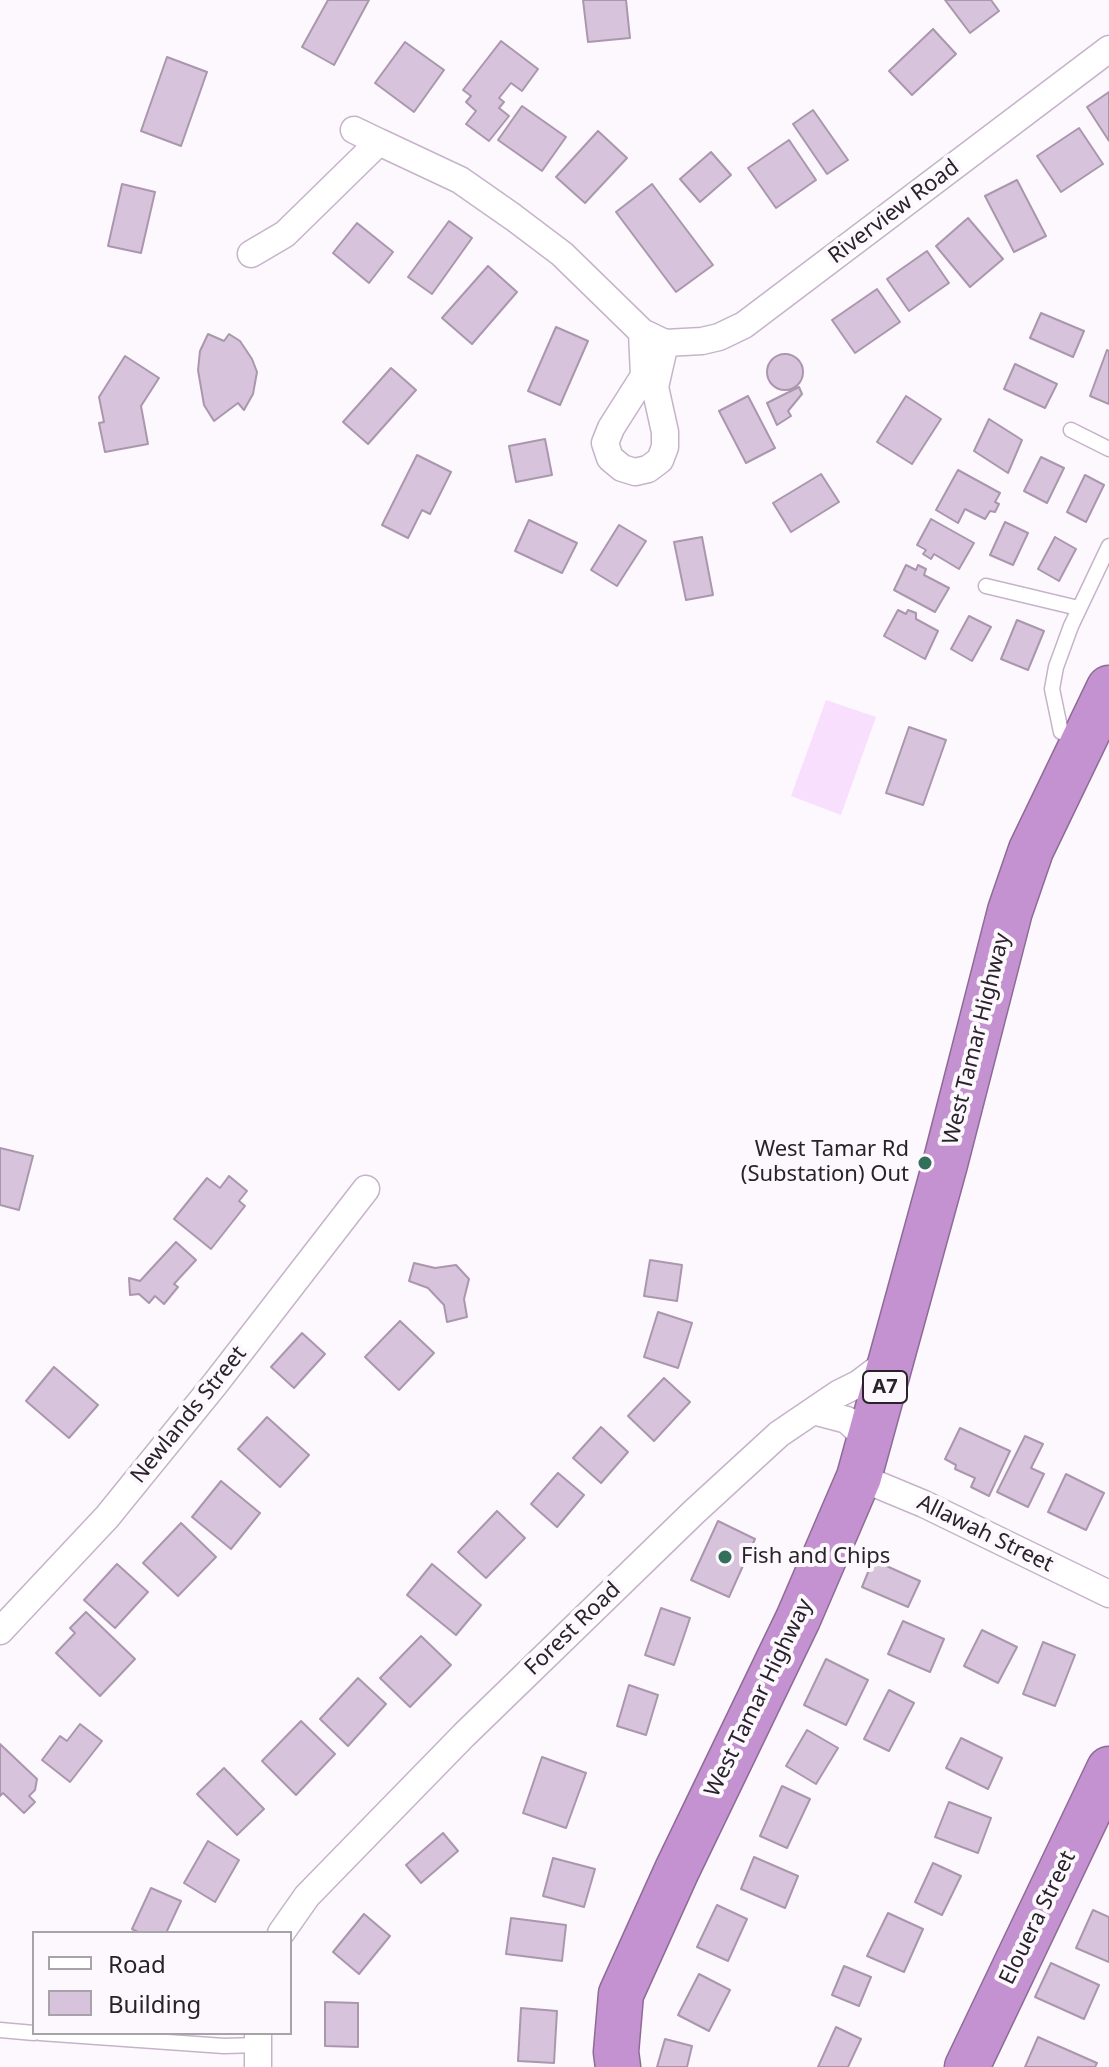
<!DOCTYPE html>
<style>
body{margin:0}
#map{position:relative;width:1109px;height:2067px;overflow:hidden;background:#fcf8fd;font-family:"Noto Sans",sans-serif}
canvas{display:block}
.legend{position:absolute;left:32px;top:1931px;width:260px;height:104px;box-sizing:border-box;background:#fcf8fd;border:2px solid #a8a2a9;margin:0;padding:10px 14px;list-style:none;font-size:24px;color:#29222b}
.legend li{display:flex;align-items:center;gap:16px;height:40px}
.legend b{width:40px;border:2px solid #a8a2a9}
</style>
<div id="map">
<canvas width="1109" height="2067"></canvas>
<ul class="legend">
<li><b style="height:10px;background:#fff"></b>Road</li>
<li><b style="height:22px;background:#d7c4dc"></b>Building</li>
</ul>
</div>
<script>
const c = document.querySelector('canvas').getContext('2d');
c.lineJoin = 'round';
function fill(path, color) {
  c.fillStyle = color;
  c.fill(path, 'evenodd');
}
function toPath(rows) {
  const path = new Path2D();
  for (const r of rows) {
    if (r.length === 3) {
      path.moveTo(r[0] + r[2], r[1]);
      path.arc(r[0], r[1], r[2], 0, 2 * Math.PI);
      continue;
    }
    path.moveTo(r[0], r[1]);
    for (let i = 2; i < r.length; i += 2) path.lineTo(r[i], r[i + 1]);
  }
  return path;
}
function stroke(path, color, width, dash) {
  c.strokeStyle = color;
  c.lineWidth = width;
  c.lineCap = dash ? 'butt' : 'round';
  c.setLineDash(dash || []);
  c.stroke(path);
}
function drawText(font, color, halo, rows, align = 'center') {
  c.font = font + ' "Noto Sans",sans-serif';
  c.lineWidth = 8;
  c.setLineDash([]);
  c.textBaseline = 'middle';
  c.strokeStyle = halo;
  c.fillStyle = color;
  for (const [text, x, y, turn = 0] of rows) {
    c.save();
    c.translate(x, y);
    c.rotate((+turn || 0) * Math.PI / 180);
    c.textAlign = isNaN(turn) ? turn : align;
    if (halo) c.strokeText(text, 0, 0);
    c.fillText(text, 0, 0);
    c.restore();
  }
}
const green = toPath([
 [826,700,876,717,841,815,791,796]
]);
const building = toPath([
 [328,0,369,0,334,65,302,47,328,0],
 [583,0,626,0,630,38,588,42,583,0],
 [945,0,991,0,999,11,970,33,945,0],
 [933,29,956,54,912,95,889,71,933,29],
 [501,41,538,69,522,91,511,83,499,98,504,102,499,108,509,116,489,141,466,124,476,111,466,102,471,96,463,90,501,41],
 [405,42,444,70,414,112,375,83,405,42],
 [167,57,207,72,181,146,141,131,167,57],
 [1109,92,1109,141,1087,107,1109,92],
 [522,106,566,137,542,171,498,140,522,106],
 [813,110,848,160,827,174,793,124,813,110],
 [1079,128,1103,164,1061,192,1037,156,1079,128],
 [598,131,627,158,585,203,556,177,598,131],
 [789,140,816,180,776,208,748,168,789,140],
 [711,152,731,175,700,202,680,179,711,152],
 [1017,180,1046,236,1014,252,985,196,1017,180],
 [122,184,155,192,141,253,108,246,122,184],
 [652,184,713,265,676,292,616,212,652,184],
 [968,218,1003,259,970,287,936,246,968,218],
 [449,221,472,238,432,294,408,277,449,221],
 [357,223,393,252,369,283,333,253,357,223],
 [927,251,949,283,909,311,887,279,927,251],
 [488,266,517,292,472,344,442,318,488,266],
 [877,289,900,322,855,353,832,320,877,289],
 [1041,313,1084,331,1073,357,1030,338,1041,313],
 [556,327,588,341,560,405,528,391,556,327],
 [208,334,224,341,229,334,240,341,252,359,257,372,253,394,244,410,238,403,214,421,204,405,198,370,200,351,208,334],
 [1107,350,1109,351,1109,404,1090,396,1107,350],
 [785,372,18],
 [125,356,159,378,141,406,148,444,105,452,99,423,104,422,99,397,125,356],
 [1015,364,1057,384,1045,408,1004,389,1015,364],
 [391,368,416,390,368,444,343,422,391,368],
 [799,387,802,394,788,411,791,416,777,425,767,403,799,387],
 [748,396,775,448,746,463,719,411,748,396],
 [906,396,941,419,912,464,877,442,906,396],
 [989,419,1022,440,1008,473,974,451,989,419],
 [545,439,552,475,516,482,509,446,545,439],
 [417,455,451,472,430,514,422,510,408,538,382,525,417,455],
 [1041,457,1064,468,1047,503,1024,491,1041,457],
 [958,470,1000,493,995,502,999,504,995,512,990,511,985,519,965,509,958,523,936,510,958,470],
 [821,474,839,502,791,532,773,503,821,474],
 [1085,475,1104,485,1086,522,1067,512,1085,475],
 [931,519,974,543,959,569,934,554,931,559,923,554,926,550,917,545,931,519],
 [529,520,577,543,562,573,515,551,529,520],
 [1005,522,1028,533,1013,565,990,555,1005,522],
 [619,525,646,541,617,586,591,570,619,525],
 [702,537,713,595,686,600,674,542,702,537],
 [1055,537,1076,549,1059,581,1038,569,1055,537],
 [906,565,916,570,918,565,926,569,924,575,949,588,935,612,894,590,906,565],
 [898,610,906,614,908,610,916,613,916,619,938,631,925,659,884,636,898,610],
 [969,616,991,627,972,661,951,649,969,616],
 [1017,620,1044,631,1028,670,1001,659,1017,620],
 [909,727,946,740,923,805,886,793,909,727],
 [0,1148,33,1156,19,1210,0,1205,0,1148],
 [229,1176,247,1191,239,1201,245,1206,211,1249,174,1219,207,1178,220,1188,229,1176],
 [176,1242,196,1260,174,1284,178,1287,164,1304,155,1296,149,1303,139,1294,130,1295,129,1278,140,1281,176,1242],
 [650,1260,682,1265,677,1301,644,1296,650,1260],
 [414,1263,435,1268,456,1265,469,1279,464,1299,467,1317,447,1322,444,1305,428,1288,409,1281,414,1263],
 [658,1312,692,1323,678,1368,644,1357,658,1312],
 [400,1321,434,1353,399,1390,365,1357,400,1321],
 [302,1333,325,1354,294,1388,271,1367,302,1333],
 [54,1367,98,1405,69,1438,26,1401,54,1367],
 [664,1378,690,1402,654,1441,628,1416,664,1378],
 [267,1417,309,1455,280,1487,238,1449,267,1417],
 [601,1427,628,1452,601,1483,573,1458,601,1427],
 [960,1428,1010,1451,989,1496,971,1487,975,1478,955,1469,956,1465,945,1459,960,1428],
 [1025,1436,1043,1444,1031,1468,1044,1474,1028,1507,997,1492,1025,1436],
 [558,1473,584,1495,557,1527,531,1504,558,1473],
 [1066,1474,1104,1493,1086,1530,1048,1512,1066,1474],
 [221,1481,260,1513,231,1549,192,1517,221,1481],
 [497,1511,525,1538,486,1578,458,1552,497,1511],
 [718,1521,755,1539,729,1597,691,1580,718,1521],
 [181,1523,216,1557,178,1596,143,1563,181,1523],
 [873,1560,920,1581,908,1607,862,1587,873,1560],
 [117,1564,148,1592,115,1628,84,1600,117,1564],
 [432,1564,481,1605,456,1635,407,1595,432,1564],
 [661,1608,690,1618,674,1665,645,1655,661,1608],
 [86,1612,135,1659,100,1696,56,1653,75,1633,70,1628,86,1612],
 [903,1621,944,1639,930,1672,888,1654,903,1621],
 [982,1630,1017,1647,998,1683,964,1666,982,1630],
 [421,1636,451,1665,410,1707,380,1678,421,1636],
 [1043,1642,1075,1655,1055,1706,1023,1694,1043,1642],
 [826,1659,868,1680,846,1725,804,1705,826,1659],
 [358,1678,386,1704,348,1746,320,1719,358,1678],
 [629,1685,658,1695,646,1735,617,1726,629,1685],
 [889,1690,914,1703,889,1751,864,1739,889,1690],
 [301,1721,335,1754,296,1795,262,1761,301,1721],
 [80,1724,102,1741,70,1782,42,1760,60,1736,67,1741,80,1724],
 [807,1730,838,1748,816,1784,786,1766,807,1730],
 [961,1738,1002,1758,988,1789,946,1768,961,1738],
 [0,1744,37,1779,35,1790,29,1796,35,1802,24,1813,3,1793,0,1796,0,1744],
 [542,1757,586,1773,566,1828,523,1813,542,1757],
 [224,1768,264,1809,237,1835,197,1794,224,1768],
 [782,1786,810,1799,787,1848,760,1836,782,1786],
 [949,1802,991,1818,978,1853,935,1837,949,1802],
 [443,1833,458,1851,421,1883,406,1865,443,1833],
 [208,1841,239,1860,215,1902,184,1883,208,1841],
 [754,1857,798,1876,785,1908,741,1889,754,1857],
 [553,1858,595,1869,584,1907,543,1896,553,1858],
 [933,1863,961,1876,942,1915,915,1902,933,1863],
 [151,1888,181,1901,166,1933,140,1933,132,1929,151,1888],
 [717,1905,747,1919,728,1961,697,1947,717,1905],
 [1093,1910,1109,1917,1109,1962,1076,1948,1093,1910],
 [888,1913,923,1929,904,1972,867,1956,888,1913],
 [364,1914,390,1936,359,1974,333,1952,364,1914],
 [511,1918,566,1925,562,1961,506,1954,511,1918],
 [1051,1963,1099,1985,1084,2019,1035,1997,1051,1963],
 [844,1966,871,1977,859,2006,832,1995,844,1966],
 [699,1974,730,1990,709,2031,678,2015,699,1974],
 [325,2002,358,2003,358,2047,325,2046,325,2002],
 [521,2008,557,2011,554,2063,518,2061,521,2008],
 [836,2027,861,2039,848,2067,818,2067,836,2027],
 [1038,2037,1097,2063,1095,2067,1025,2067,1038,2037],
 [665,2039,692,2046,687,2067,657,2067,665,2039]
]);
const lane = toPath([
 [1071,430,1109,449],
 [986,586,1078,608],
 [1078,740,1061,732,1052,689,1056,667,1071,626,1109,546],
 [0,2030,34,2033],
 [40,2033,224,2046,258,2045]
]);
const street = toPath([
 [354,130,379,142],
 [251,254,285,234,379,142,460,180,513,217,562,254,642,332,665,343,702,341,719,337,744,325,1109,49],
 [642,332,644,376,611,428,605,443,610,458,622,468,635,472,648,469,660,460,665,447,665,432,655,387,665,343],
 [813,1411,847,1420,869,1441],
 [859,1477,924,1504,1109,1594],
 [0,1631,107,1517,215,1384,366,1189],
 [281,1933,307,1896,464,1735,694,1512,779,1434,838,1394,858,1384,891,1359],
 [258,2067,258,2033]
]);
const highway = toPath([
 [618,2067,616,2052,621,1994,677,1870,798,1619,859,1477,945,1164,1010,911,1031,850,1109,688],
 [967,2067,1109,1769]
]);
const markers = [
 [925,1163,8,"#33705c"],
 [725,1557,8,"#33705c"]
];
const shields = [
 [885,1387,44]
];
const shieldNames = [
 ["A7",885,1387]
];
const streetNames = [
 ["Riverview Road",894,212,-37],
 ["West Tamar Highway",977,1039,-76],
 ["Newlands Street",189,1415,-51],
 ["Allawah Street",985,1534,26],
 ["Forest Road",573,1629,-44],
 ["West Tamar Highway",759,1698,-64],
 ["Elouera Street",1038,1918,-64]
];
const poiNames = [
 ["West Tamar Rd",909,1150],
 ["(Substation) Out",909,1175],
 ["Fish and Chips",741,1557,"left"]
];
fill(green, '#f7dffd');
fill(building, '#d7c4dc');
stroke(building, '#aa97ae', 2);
stroke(lane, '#c6b3cb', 17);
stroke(street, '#c6b3cb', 29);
stroke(highway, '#8e6b97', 47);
stroke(lane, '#fff', 14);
stroke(street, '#fff', 26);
stroke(highway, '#c492d1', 44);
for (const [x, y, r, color] of markers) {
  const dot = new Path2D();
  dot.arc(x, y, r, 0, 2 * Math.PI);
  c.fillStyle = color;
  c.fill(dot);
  stroke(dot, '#fcf8fd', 3);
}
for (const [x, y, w] of shields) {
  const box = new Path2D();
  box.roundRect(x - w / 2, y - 16, w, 32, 6);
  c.fillStyle = '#fcf8fd';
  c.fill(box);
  stroke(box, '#29222b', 2);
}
drawText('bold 20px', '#29222b', null, shieldNames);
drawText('22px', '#29222b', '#fcf8fd', streetNames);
drawText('22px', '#29222b', '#fcf8fd', poiNames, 'right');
</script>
